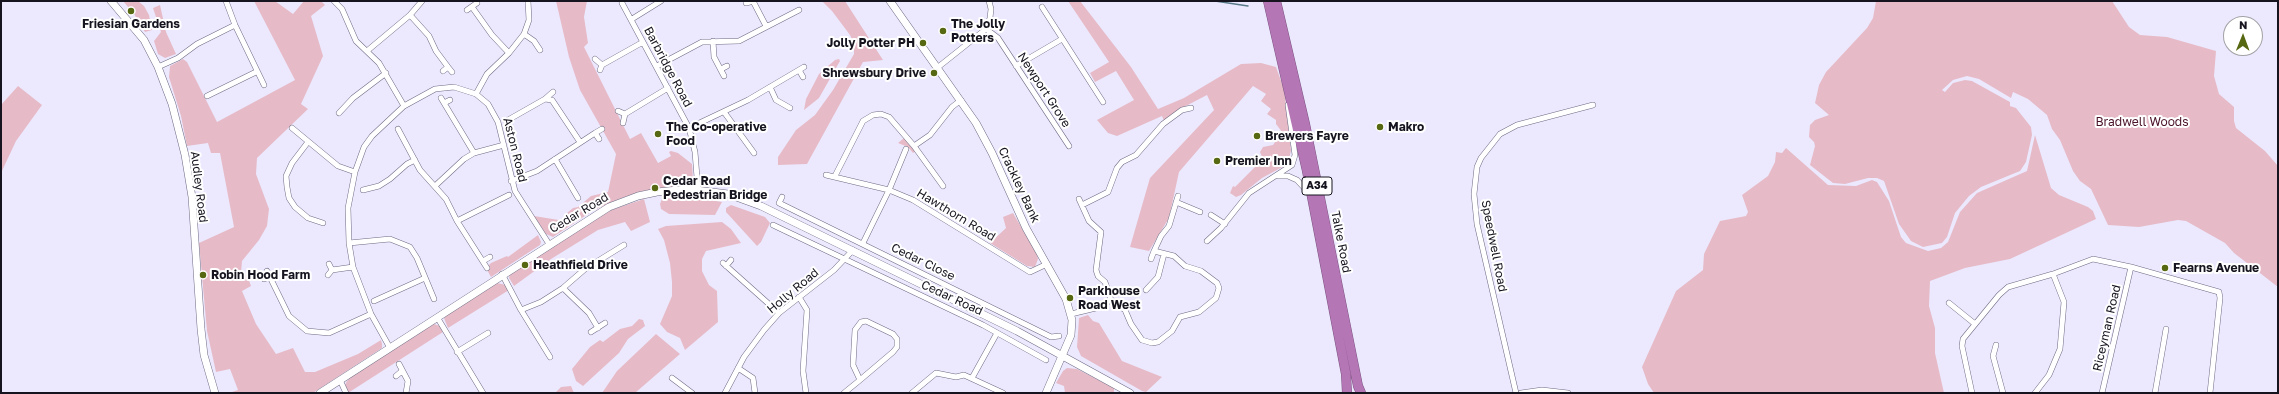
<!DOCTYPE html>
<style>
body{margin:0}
#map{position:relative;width:2279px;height:394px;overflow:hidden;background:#ece9ff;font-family:"Golos Text",sans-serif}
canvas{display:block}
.frame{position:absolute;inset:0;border:2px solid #16141e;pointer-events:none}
.north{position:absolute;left:2223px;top:16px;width:40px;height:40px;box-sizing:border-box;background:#fff;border:1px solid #a2a1a5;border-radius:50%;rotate:1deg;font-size:11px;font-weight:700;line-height:16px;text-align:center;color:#16141e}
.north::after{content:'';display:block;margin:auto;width:14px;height:18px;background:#576812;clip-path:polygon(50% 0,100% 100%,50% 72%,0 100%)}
</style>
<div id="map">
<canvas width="2279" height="394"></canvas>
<div class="frame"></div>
<div class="north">N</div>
</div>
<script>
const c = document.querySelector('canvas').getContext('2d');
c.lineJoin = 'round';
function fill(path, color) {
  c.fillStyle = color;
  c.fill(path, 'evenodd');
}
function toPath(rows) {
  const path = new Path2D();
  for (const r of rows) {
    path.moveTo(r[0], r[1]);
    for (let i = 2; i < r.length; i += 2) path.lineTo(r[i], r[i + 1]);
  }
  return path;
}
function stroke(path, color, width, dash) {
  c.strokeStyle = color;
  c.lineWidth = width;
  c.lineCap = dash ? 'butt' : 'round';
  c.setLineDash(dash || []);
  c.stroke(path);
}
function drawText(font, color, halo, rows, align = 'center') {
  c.font = font + ' "Golos Text",sans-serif';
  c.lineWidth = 4;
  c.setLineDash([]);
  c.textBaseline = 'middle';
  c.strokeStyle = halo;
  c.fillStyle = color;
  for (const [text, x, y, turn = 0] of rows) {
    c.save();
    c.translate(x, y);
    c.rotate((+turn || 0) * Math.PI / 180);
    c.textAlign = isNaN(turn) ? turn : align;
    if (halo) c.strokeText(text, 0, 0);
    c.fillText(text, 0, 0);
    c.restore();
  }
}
const green = toPath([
 [123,1,138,1,144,6,149,15,152,30,145,32,134,14],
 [254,1,275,1,293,14,304,1,321,1,325,5,311,16,323,56,301,104,308,109,257,158,256,174,269,209,267,226,259,240,242,261,241,273,247,275,251,286,242,291,256,324,276,354,293,348,305,372,315,372,358,354,381,340,382,344,382,348,313,393,229,393,238,390,230,369,216,372,207,331,199,243,234,227,220,153,211,153,208,143,187,146,181,116,169,77,170,66,183,59,187,62,217,122,295,80],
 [556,1,587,1,584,17,588,43,584,47,630,139,641,133,658,163,671,156,669,152,671,151,678,153,692,164,693,179,689,185,642,191,619,199,594,210,553,237,546,234,534,216,565,221,567,213,573,208,578,207,591,196,608,192,616,154,580,90,569,57],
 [822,1,845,1,883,60,863,62,807,164,778,165,778,157,796,130,815,115,833,90,854,54,854,44,850,35,832,11],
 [1068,1,1080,1,1131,67,1158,109,1184,98,1241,64,1261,63,1276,67,1284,89,1291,150,1288,164,1262,178,1241,195,1236,197,1230,193,1233,186,1235,187,1263,159,1260,152,1263,147,1273,145,1282,132,1276,124,1276,120,1267,114,1271,109,1261,101,1266,94,1253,86,1179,172,1169,218,1149,251,1130,247,1150,178,1214,110,1207,95,1182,108,1164,121,1162,116,1117,136,1108,133,1097,120,1134,100,1116,71,1095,82,1090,73,1109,62],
 [1876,1,2112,1,2129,27,2140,35,2167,37,2216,51,2214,76,2219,94,2234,107,2234,121,2236,128,2265,151,2278,166,2278,287,2234,253,2225,243,2186,221,2178,220,2139,227,2108,225,2091,189,2080,181,2073,171,2060,140,2052,129,2047,115,2028,99,2013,92,2011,98,1979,79,1967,76,1953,80,1942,90,1945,92,1953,83,1965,80,1972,81,2010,102,2010,106,2016,108,2031,127,2032,135,2026,162,2020,171,1981,187,1969,196,1955,213,1947,237,1942,243,1923,247,1911,241,1899,224,1884,181,1877,178,1868,178,1845,184,1833,183,1810,165,1815,146,1814,142,1809,137,1810,125,1815,120,1829,115,1815,103,1819,85,1826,72,1867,28,1873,18],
 [160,5,166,32,176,54,165,58,158,54,154,41,161,32,153,8],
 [839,59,840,61,819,98,804,110,806,99,819,74,835,60],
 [18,86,42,105,16,141,1,173,1,105],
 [2035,135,2051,188,2059,195,2088,207,2093,211,2096,219,2010,259,1965,268,1930,281,1929,306,1935,328,1935,353,1944,393,1654,393,1648,384,1642,367,1676,291,1703,270,1704,254,1720,221,1746,216,1748,212,1742,195,1768,176,1775,162,1776,152,1782,153,1786,148,1828,185,1856,186,1872,180,1877,182,1889,201,1901,237,1906,243,1928,251,1941,248,1948,242,1960,212,1977,193,2027,171],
 [904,138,916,151,913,153,908,147,898,143],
 [677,198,704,199,722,202,715,215,669,214,661,209,660,204,662,199],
 [644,199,650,222,631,231,625,222,598,230,551,259,514,286,509,278,510,274,611,210],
 [731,205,765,217,770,223,761,242,757,246,726,212,726,208],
 [1013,213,1037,254,1038,259,1035,267,1027,266,990,243,1006,228,1003,217],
 [722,222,731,229,741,243,706,251,702,259,702,271,709,285,717,291,718,322,685,350,680,338,667,332,660,324,672,296,672,282,670,263,664,240,658,229,666,226],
 [538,235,541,242,540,245,491,277,486,268,491,263,507,256,508,257],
 [497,283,506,285,509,290,448,328,444,318,447,315],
 [1088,315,1093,321,1099,323,1122,361,1162,377,1146,392,1142,391,1081,356,1077,347,1079,318],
 [639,319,643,320,645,326,628,339,619,353,583,386,576,381,572,369,590,347,600,340,603,342,620,329,632,326],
 [434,324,440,326,443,332,348,393,345,385,347,381,353,375],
 [656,334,680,354,635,393,602,393,617,371],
 [1067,368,1077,369,1114,388,1114,393,1065,393,1064,386,1056,383,1063,371],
 [571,386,574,393,555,393,561,387]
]);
const stream = toPath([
 [1215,1,1248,6]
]);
const street = toPath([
 [226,1,235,25,264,85],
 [334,1,342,9,356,41,379,63,404,106],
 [622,3,689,128,695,152,698,190],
 [746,3,754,1],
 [754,3,766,26],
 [472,7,492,35,509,53],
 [1042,7,1103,102],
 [467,10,477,3],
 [410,15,429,36,436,51,448,67],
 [632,19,661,1],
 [986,29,998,38,1069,146],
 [524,34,534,41,540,50],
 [713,41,714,57,724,76],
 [367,51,410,15,422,1],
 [595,59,602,65,600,70],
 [602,65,643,42],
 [657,66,702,42,739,41,799,10],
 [1016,66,1062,39],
 [158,67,178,58,197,44,235,25],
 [937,68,986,29,990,18,991,9,989,1],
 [721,69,727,66],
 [799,70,803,77],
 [443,71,448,67,452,72],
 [770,87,776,100,790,108],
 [476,94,487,74,509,53,524,34,529,20,528,1],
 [207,96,256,72],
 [441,98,474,153],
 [545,99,552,100,580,142],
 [444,103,450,100],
 [618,111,625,114,623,123],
 [724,112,754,153],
 [339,113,353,98,386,73],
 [625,114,668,88],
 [508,120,545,99,553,92],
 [292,128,338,166,355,172],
 [689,128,748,100,804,67],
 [398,129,420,170,446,199,457,221,487,268],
 [599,139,595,133,602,129],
 [308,142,292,163,286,176,287,187,289,198,295,207,308,218,323,223],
 [914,146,930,135,952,107,961,100],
 [555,159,578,198],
 [826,175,889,190,913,200,1030,272,1047,264],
 [835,176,863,121,873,115,881,114,889,117,914,146,943,186],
 [1278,176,1288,176,1297,180,1309,193],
 [511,181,537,171,595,133],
 [435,186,464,159,474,153,504,145],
 [363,190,379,186,390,179,407,164,415,160],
 [782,197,779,203,1051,337,1059,336],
 [1079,199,1089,221,1101,232,1096,270,1098,276,1105,282,1111,300],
 [1176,202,1200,212],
 [1082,205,1108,192,1117,168,1122,162,1136,155,1163,124,1182,110,1191,108],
 [1211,215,1225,224],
 [457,221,509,195],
 [773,225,983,325,1046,360],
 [1207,241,1221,228,1249,193,1292,165,1295,155,1288,105],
 [349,243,390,239,410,247,417,258,434,299],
 [863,243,889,190,906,149],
 [1151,259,1154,251],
 [483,261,490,257],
 [723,263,779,313],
 [726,266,731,260],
 [332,270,353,267],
 [267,271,289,316,307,331,329,333,371,314],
 [502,274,521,310,550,357],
 [328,275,332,270,329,264],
 [264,279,270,277],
 [563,288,589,313,598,328],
 [1146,290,1158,277,1164,254],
 [799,297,807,310,803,371,806,393],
 [374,301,425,278],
 [1949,303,1975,324],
 [521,310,541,302,563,288,585,269,624,245],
 [1071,314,1096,308,1111,300,1125,310,1131,324,1142,340,1152,343,1158,342,1172,331,1180,317,1199,312,1216,298,1219,288,1217,283,1201,271,1185,266,1174,256,1154,251,1161,236,1169,226,1178,196],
 [437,317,483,393],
 [591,332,605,323],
 [1996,345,1993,356,2003,393],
 [390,348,371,314,353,267,349,243,348,208,355,172,364,147,372,136,404,106,435,89,454,87,476,94,488,104,498,122,515,191,549,244],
 [457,352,488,333],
 [399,364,408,381,406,393],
 [738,368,753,378,755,393],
 [396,376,402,371],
 [672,378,692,393],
 [972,378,997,333],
 [340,380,346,393],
 [725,393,744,357,764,330,779,313,834,270,853,250],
 [844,393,860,380,893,352,897,347,897,339,893,334,866,321,861,322,855,330,853,365,860,380],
 [912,393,936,373,956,377,964,375,1003,393],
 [1516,393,1477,224,1474,194,1477,167,1481,158,1500,134,1517,125,1593,105],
 [1521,393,1542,390,1568,393],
 [1972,393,1962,346,1963,339,1999,295,2008,287,2053,274,2093,259,2131,267,2219,292,2220,298,2210,393],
 [2035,393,2049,375,2060,349,2064,302,2053,274],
 [2102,393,2131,267],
 [2155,393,2166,329]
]);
const secondary = toPath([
 [111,1,144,40,158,67,172,104,185,155,192,197,201,329,204,355,215,393],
 [890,1,976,123,992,153,1026,228,1066,299,1072,320,1071,335,1046,393],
 [320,393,609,207,638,196,657,192,688,189,728,194,761,206,1017,331,1130,393]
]);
const highway = toPath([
 [1268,1,1307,171,1346,374,1347,393],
 [1276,1,1305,124,1358,386,1361,393]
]);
const markers = [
 [131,11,4,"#576812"],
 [943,31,4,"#576812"],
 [923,43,4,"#576812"],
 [934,73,4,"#576812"],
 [1380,127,4,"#576812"],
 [658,134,4,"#576812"],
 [1257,136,4,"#576812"],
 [1217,161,4,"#576812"],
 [655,188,4,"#576812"],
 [525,265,4,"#576812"],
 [2165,268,4,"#576812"],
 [203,275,4,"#576812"],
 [1070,298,4,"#576812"]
];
const shields = [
 [1317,186,30]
];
const shieldNames = [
 ["A34",1317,186]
];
const poiNames = [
 ["Friesian Gardens",131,24,"center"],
 ["The Jolly",951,24],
 ["Potters",951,38],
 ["Jolly Potter PH",915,43,"right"],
 ["Shrewsbury Drive",926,73,"right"],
 ["The Co-operative",666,127],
 ["Food",666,141],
 ["Makro",1388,127],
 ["Brewers Fayre",1265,136],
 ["Premier Inn",1225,161],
 ["Cedar Road",663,181],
 ["Pedestrian Bridge",663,195],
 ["Heathfield Drive",533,265],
 ["Fearns Avenue",2173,268],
 ["Robin Hood Farm",211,275],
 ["Parkhouse",1078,291],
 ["Road West",1078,305]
];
const streetNames = [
 ["Barbridge Road",668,67,62],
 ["Newport Grove",1044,90,57],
 ["Aston Road",515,150,76],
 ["Crackley Bank",1019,185,65],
 ["Audley Road",199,187,83],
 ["Cedar Road",579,213,-31],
 ["Hawthorn Road",956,215,31],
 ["Talke Road",1341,242,79],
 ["Speedwell Road",1494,246,79],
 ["Cedar Close",923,262,26],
 ["Holly Road",793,291,-40],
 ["Cedar Road",952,298,25],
 ["Riceyman Road",2107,328,-77]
];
const parkNames = [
 ["Bradwell Woods",2142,122]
];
fill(green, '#e6bbc7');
stroke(stream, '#587a89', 1.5);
stroke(street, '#6d6a82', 6);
stroke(secondary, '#6d6a82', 8);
stroke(highway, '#7d5481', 10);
stroke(street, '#fff', 5);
stroke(secondary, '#fff', 7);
stroke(highway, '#b576b6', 9);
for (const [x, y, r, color] of markers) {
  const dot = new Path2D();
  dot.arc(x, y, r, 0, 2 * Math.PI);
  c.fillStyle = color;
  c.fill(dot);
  stroke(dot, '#fff', 1.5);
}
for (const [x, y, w] of shields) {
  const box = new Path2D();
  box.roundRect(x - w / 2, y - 9, w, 18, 3);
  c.fillStyle = '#fff';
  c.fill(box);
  stroke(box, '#16141e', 1);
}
drawText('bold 11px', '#16141e', null, shieldNames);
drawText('bold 12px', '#16141e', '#fff', poiNames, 'left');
drawText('12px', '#16141e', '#fff', streetNames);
drawText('12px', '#4b1329', '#fff', parkNames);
</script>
